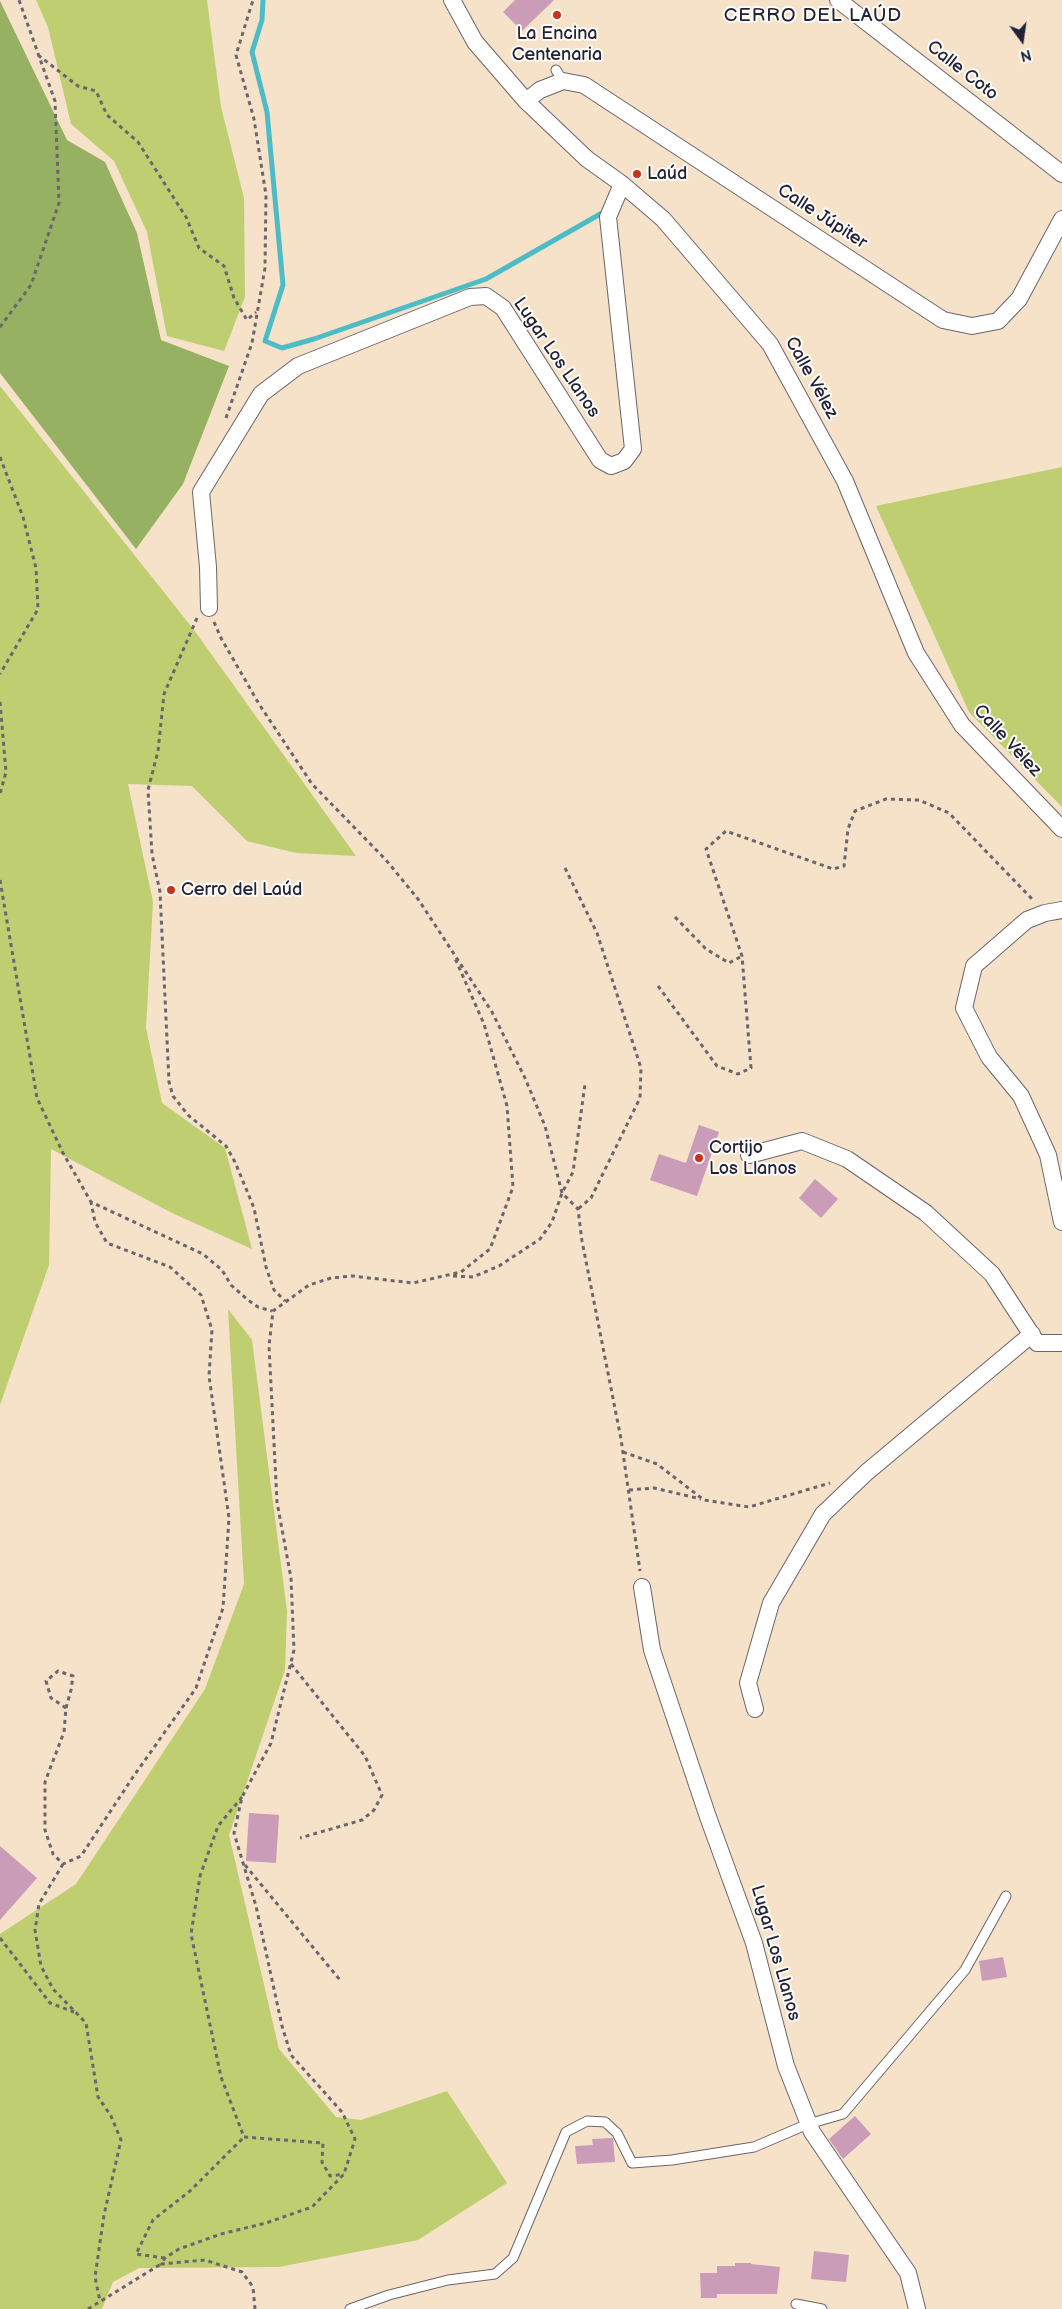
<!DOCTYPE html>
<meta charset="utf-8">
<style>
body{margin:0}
#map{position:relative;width:1062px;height:2309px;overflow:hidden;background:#f5e2c9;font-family:"Balsamiq Sans",sans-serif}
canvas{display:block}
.north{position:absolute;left:997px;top:15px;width:50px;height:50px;-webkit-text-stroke:4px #fdfcf7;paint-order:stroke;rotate:166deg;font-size:14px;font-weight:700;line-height:20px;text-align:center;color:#22223b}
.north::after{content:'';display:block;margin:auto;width:18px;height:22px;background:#22223b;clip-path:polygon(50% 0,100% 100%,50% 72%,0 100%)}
</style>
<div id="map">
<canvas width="1062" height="2309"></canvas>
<div class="north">N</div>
</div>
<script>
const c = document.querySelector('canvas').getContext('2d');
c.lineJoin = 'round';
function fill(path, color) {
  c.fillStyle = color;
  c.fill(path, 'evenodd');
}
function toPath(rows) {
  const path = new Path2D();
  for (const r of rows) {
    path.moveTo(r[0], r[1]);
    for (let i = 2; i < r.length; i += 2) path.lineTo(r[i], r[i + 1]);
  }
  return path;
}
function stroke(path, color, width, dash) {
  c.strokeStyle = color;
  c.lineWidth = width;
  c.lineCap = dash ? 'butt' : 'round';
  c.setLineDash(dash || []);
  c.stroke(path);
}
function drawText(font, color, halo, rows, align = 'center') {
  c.font = font + ' "Balsamiq Sans",sans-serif';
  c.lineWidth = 4;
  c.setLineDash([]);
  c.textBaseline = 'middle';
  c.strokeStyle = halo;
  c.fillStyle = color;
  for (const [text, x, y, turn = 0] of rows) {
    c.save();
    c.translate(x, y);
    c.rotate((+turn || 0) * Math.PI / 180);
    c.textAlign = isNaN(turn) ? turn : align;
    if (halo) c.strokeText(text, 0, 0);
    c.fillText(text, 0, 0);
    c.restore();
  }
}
const green = toPath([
 [36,0,207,0,221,107,244,198,245,297,224,351,167,336,147,232,114,161,71,124,48,27],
 [0,386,194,630,356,856,296,853,247,841,192,786,128,784,153,902,146,1028,162,1103,225,1148,252,1249,172,1213,51,1149,49,1265,0,1405],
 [1062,467,1062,807,969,712,876,506],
 [228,1309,252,1340,287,1611,285,1670,229,1835,279,2049,336,2117,361,2120,447,2091,507,2183,418,2240,279,2267,139,2268,113,2282,102,2309,0,2309,0,1934,76,1884,205,1689,244,1584]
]);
const forest = toPath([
 [0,1,67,140,105,162,137,233,161,340,229,366,183,484,136,549,0,373]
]);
const stream = toPath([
 [263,0,262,20,252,52,267,112,283,285,265,341,282,348,314,339,486,279,602,213]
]);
const building = toPath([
 [515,0,554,0,522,31,503,12],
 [699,1125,719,1132,697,1196,650,1180,659,1154,686,1163],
 [815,1179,838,1199,821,1218,799,1198],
 [249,1813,279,1815,276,1863,246,1861],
 [0,1846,37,1878,0,1920],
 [1003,1957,1007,1977,982,1981,979,1961],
 [855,2116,871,2134,843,2159,829,2139],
 [613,2138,615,2162,577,2164,575,2146,593,2145,592,2139],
 [814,2251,849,2255,846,2282,811,2279],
 [735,2263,751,2263,751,2264,780,2267,777,2294,717,2294,717,2298,701,2298,700,2273,717,2273,717,2266,735,2266]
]);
const path = toPath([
 [38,55,78,86,96,91,107,115,138,142,186,217,199,248,224,266,234,298,247,320,256,312],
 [0,327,31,285,59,203,55,101,19,0],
 [226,418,252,343,265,268,266,195,254,119,236,55,253,0],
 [0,457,23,517,36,568,38,609,0,674],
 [197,618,164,694,158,751,148,790,152,854,160,892,169,1082,173,1096,188,1115,226,1146,235,1162,254,1208,266,1267,274,1290,285,1301],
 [214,622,221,638,259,704,312,784,386,860,418,899,492,1012,525,1078,545,1126,562,1193,578,1209,582,1241,621,1439,640,1571],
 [0,702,6,772,0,794],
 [565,868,597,933,641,1068,640,1098,591,1198,578,1209],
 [0,880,37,1098,63,1153,91,1202,203,1254,222,1270,231,1285,248,1300,258,1307,272,1311],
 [675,917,706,949,729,963,742,956],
 [658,986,717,1066,738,1074,751,1068,742,956,706,849,726,831,833,869,844,866,848,829,855,811,886,799,919,800,949,813,1034,901],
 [453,1276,473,1277,499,1266,540,1239,552,1222,562,1193,573,1172,585,1084],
 [623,1452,657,1464,704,1500,749,1507,830,1483],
 [629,1490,654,1488,701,1499],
 [291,1664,365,1756,382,1795,374,1810,362,1820,300,1838],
 [66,1708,51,1698,46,1681,58,1671,73,1676,71,1690,66,1708,64,1732,45,1782,45,1830,53,1854,63,1864,81,1856,133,1777,196,1688,223,1608,229,1518,209,1376,212,1330,201,1295,170,1267,107,1243,95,1222,91,1202],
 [242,1797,218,1826,200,1876,191,1934,221,2077,244,2137,323,2143,322,2162,330,2176,344,2174],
 [63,1864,39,1904,35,1930,41,1966,53,1989,86,2023,98,2097,111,2116,121,2140,104,2215,95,2277,100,2301],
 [245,1865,340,1980],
 [0,1938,50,2003,74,2012],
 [165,2258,136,2254,153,2220,190,2191,244,2137],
 [88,2309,161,2264],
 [255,2309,253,2287,242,2272,205,2260,161,2264,165,2258,179,2249,221,2234,266,2223,312,2207,344,2174,355,2139,342,2112,291,2055,282,2026,256,1906,234,1833,242,1797,271,1743,294,1650,291,1578,277,1502,269,1346,273,1311,309,1285,331,1278,352,1276,413,1283,461,1272,490,1249,513,1187,507,1106,484,1024,454,956]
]);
const lane = toPath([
 [556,70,563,81],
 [796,2304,822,2309],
 [350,2309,389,2295,448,2280,495,2274,513,2258,566,2132,587,2121,605,2122,617,2133,632,2163,672,2160,754,2147,808,2124,843,2114,965,1970,1006,1896]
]);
const street = toPath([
 [452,0,475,42,526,101,587,159,622,184,663,219,770,344,845,481,916,653,962,725,1062,829],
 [838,0,1062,174],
 [526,101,540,90,563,81,584,85,943,320,972,326,998,321,1019,299,1062,219],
 [209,608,208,567,201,492,261,394,298,366,470,297,486,296,503,308,600,460,611,466,624,461,633,449,608,217,622,184],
 [1062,910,1045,913,1027,920,974,966,964,1008,989,1057,1021,1096,1048,1155,1062,1222],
 [749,1155,802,1141,847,1159,926,1213,992,1274,1037,1343,1062,1343],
 [642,1587,652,1650,708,1817,754,1943,786,2066,812,2132,908,2273,917,2309],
 [755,1709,748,1683,771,1603,823,1514,867,1472,1032,1334]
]);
const markers = [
 [557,15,5,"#c8321e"],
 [637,174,5,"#c8321e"],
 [171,890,5,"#c8321e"],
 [699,1158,5,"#c8321e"]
];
const poiNames = [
 ["La Encina",557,34,"center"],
 ["Centenaria",557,55,"center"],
 ["Laúd",647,174],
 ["Cerro del Laúd",181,890],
 ["Cortijo",709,1148],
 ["Los Llanos",709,1169]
];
const streetNames = [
 ["Calle Coto",962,71,38],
 ["Calle Júpiter",822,217,33],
 ["Lugar Los Llanos",556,358,56],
 ["Calle Vélez",811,378,61],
 ["Calle Vélez",1007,741,47],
 ["Lugar Los Llanos",775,1953,74]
];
const neighbourhoodNames = [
 ["CERRO DEL LAÚD",813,16]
];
fill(green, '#bece70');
fill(forest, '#96b162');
stroke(stream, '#4ebcc7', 5);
fill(building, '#ca9cb7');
stroke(lane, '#6c656d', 11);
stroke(street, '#6c656d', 18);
stroke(path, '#6c656d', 3, [4, 4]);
stroke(lane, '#fff', 9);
stroke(street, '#fff', 16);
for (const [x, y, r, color] of markers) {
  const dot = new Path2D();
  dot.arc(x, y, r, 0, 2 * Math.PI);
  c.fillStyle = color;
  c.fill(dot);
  stroke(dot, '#fdfcf7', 2);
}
drawText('18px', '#22223b', '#fdfcf7', poiNames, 'left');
drawText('18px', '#22223b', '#fdfcf7', streetNames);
c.letterSpacing = '1px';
drawText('19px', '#22223b', '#fdfcf7', neighbourhoodNames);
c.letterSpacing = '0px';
</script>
